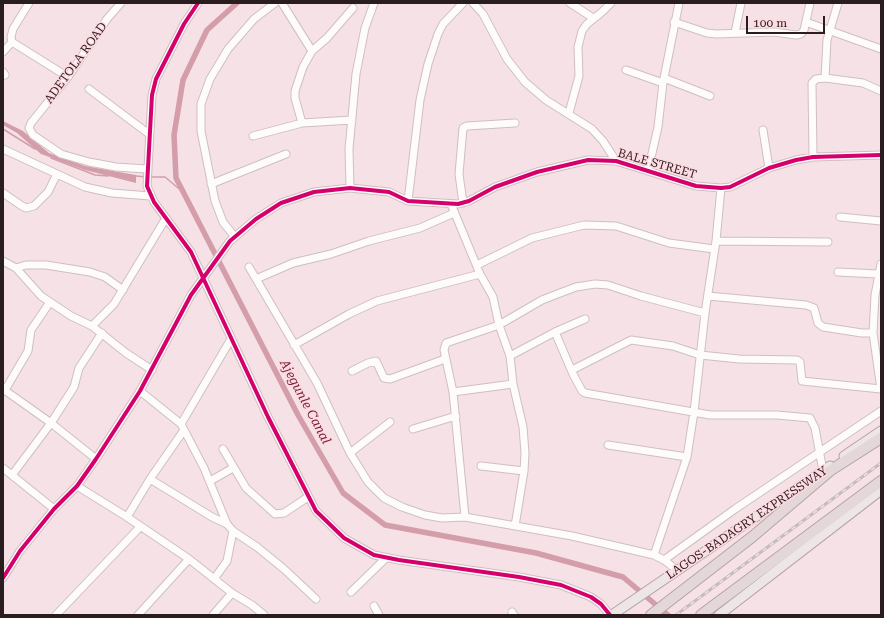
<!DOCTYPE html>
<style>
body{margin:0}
#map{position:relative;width:884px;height:618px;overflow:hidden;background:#f6e2e6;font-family:"Roboto Serif",serif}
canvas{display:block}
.frame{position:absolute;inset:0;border:4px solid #2a1d20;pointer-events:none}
.scale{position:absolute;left:746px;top:16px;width:79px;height:18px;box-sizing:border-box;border:2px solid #2a1d20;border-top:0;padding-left:5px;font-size:12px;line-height:14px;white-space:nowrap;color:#2a1d20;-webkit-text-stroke:3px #fedae1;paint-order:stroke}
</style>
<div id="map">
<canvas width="884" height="618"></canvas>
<div class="frame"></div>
<div class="scale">100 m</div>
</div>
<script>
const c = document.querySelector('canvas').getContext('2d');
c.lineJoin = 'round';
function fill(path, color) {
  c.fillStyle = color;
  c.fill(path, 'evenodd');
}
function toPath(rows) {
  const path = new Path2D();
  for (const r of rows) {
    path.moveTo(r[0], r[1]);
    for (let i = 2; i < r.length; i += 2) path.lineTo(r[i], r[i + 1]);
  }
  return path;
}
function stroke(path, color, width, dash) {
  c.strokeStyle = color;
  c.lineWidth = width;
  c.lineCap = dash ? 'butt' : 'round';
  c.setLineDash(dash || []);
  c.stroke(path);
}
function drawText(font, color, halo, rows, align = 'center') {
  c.font = font + ' "Roboto Serif",serif';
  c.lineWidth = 3;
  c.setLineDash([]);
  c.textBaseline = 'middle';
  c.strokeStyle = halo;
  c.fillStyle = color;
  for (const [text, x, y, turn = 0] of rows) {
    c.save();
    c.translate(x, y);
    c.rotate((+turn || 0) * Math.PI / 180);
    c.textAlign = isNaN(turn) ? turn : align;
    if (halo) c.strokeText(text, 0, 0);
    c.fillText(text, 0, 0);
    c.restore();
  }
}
const water = toPath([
 [3,121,23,131,49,153,85,166,136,175,136,183,85,170,41,154,17,133,3,125]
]);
const stream = toPath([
 [3,129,35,149],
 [51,158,95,175,108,176],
 [136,176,146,177],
 [150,177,165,177,184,193]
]);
const canal = toPath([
 [237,3,207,30,183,80,174,135,176,178,298,415,343,493,385,525,536,553,623,577,668,615]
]);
const minor = toPath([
 [29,3,13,29,11,37,12,42,68,77],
 [121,3,107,19,68,77,31,123,29,128,33,135,61,154,89,162,116,167,147,169],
 [198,3,184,24,156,79,152,95,147,186,154,202,191,252,268,417,316,511,344,538,374,555,399,560,519,577,561,585,591,597,601,604,610,615],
 [282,3,312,51],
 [473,3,483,14,507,59,525,82,546,100,592,129,603,141,616,161],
 [570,3,593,18],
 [674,22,707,33,716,34,774,32,796,35,801,34,804,30,810,3],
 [806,22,881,49],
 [735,33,741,3],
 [3,52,12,42],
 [626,70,663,83],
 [3,72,5,75],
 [664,78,710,96],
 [825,78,827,40,838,3],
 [89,89,149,134],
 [569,113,579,76,578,47,582,31,587,24,602,12,611,3],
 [302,123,295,98,295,91,303,67,312,51,327,38,353,8],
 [763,130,769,168],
 [253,136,302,123,352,120],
 [3,149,85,187,112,193,150,196],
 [813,157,812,83,816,79,825,78,863,83,881,91],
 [648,171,658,127,663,83,679,3],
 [211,184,286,154],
 [350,188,349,149,356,74,365,28,374,3],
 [3,193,22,206,26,208,34,206,48,192,57,174],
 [408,201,420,100,428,64,438,34,443,24,463,3],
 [463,203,459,174,463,128,467,126,515,123],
 [451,204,480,274,493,297,499,325,510,356,513,384,523,427,525,453,524,471,515,526],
 [840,217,881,221],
 [234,236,223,222,215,201,201,131,201,104,210,79,228,49,254,19,275,3],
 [716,241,828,242],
 [3,261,16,268,41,296,71,316,92,326,126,353,152,370],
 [881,264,875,295,873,333,881,389],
 [477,265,532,238,584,225,616,226,669,243,714,249],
 [249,267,317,383,350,453,368,482,384,498,402,507,425,515,442,518,465,517,572,536,654,555,664,560,735,509,881,411],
 [16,268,26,265,46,265,90,272,105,277,123,290],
 [838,272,878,274],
 [256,279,293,263,331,254,369,241,420,228,454,213],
 [708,296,806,305,814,308,818,323,823,327,862,333,873,333],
 [92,326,114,304,166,218],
 [555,332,573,374,582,391,585,393,710,415,777,415,810,418,815,428,823,471],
 [294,345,349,314,377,301,480,274],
 [510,356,555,332,585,319],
 [572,370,631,340,673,346,700,355,739,359,797,360,800,362,802,381,881,389],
 [352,371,368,363,376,361,384,378,390,379,445,359],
 [3,389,51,423,96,459],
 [5,390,28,351,31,330,50,302],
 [140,391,181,424,204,468,227,524],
 [453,392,513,384],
 [181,424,231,339],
 [413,429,456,416],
 [608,445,687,457],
 [223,449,246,488,275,514,284,513,308,497],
 [350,453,390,422],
 [481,466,524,471],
 [3,468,54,509],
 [12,475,51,423,74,387,79,368,102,333],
 [150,479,212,517,227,524,233,531,257,547,284,569,316,599],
 [210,481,233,468],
 [77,486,127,517,189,559,232,593,252,605,264,615],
 [127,517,150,479,184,430],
 [465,517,453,392,444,350,446,343,499,325,542,300,560,293,576,287,595,284,608,285,641,296,705,313],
 [654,555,687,457,694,412,705,313,716,241,721,188],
 [664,560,677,570],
 [3,578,20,551,54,509,77,486,96,459,140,391,191,295,230,241,256,219,281,203,314,192,350,188,389,192,408,201,458,204,469,201,495,187,537,172,588,160,616,161,696,186,721,188,730,187,769,168,796,160,813,157,881,155],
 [214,579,227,561,233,531],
 [351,592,386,558],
 [374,606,379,615],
 [512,612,514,615],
 [56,615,140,527],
 [138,615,189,559],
 [213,615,232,593]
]);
const major = toPath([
 [844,456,881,431],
 [612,615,830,466],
 [719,615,881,490]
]);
const highway = toPath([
 [651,615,752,537,831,470,881,438],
 [701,615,881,481]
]);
const rail = toPath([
 [676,615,881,463]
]);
const cycleway = toPath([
 [198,3,184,24,156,79,152,95,147,186,154,202,191,252,268,417,316,511,344,538,374,555,399,560,519,577,561,585,591,597,601,604,610,615],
 [3,578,20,551,54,509,77,486,96,459,140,391,191,295,230,241,256,219,281,203,314,192,350,188,389,192,408,201,458,204,469,201,495,187,537,172,588,160,616,161,696,186,721,188,730,187,769,168,796,160,813,157,881,155]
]);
const streetNames = [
 ["ADETOLA ROAD",76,63,-54],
 ["BALE STREET",657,164,16],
 ["LAGOS-BADAGRY EXPRESSWAY",747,523,-34]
];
const waterNames = [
 ["Ajegunle Canal",305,402,62]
];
fill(water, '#d49daa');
stroke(stream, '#d49daa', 1.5);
stroke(canal, '#d49daa', 5.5);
stroke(minor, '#cebfc2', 9);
stroke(major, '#b5a2a6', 11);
stroke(highway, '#b5a2a6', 12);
stroke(minor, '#fefbfb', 7);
stroke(major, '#eee5e7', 9);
stroke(highway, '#e3d7da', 10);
stroke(rail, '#c1bcbd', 3);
stroke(rail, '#fedae1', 1.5, [4.5]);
stroke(cycleway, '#d6006c', 4);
drawText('12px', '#2a1d20', '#fedae1', streetNames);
drawText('italic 13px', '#77233e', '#fedae1', waterNames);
</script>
